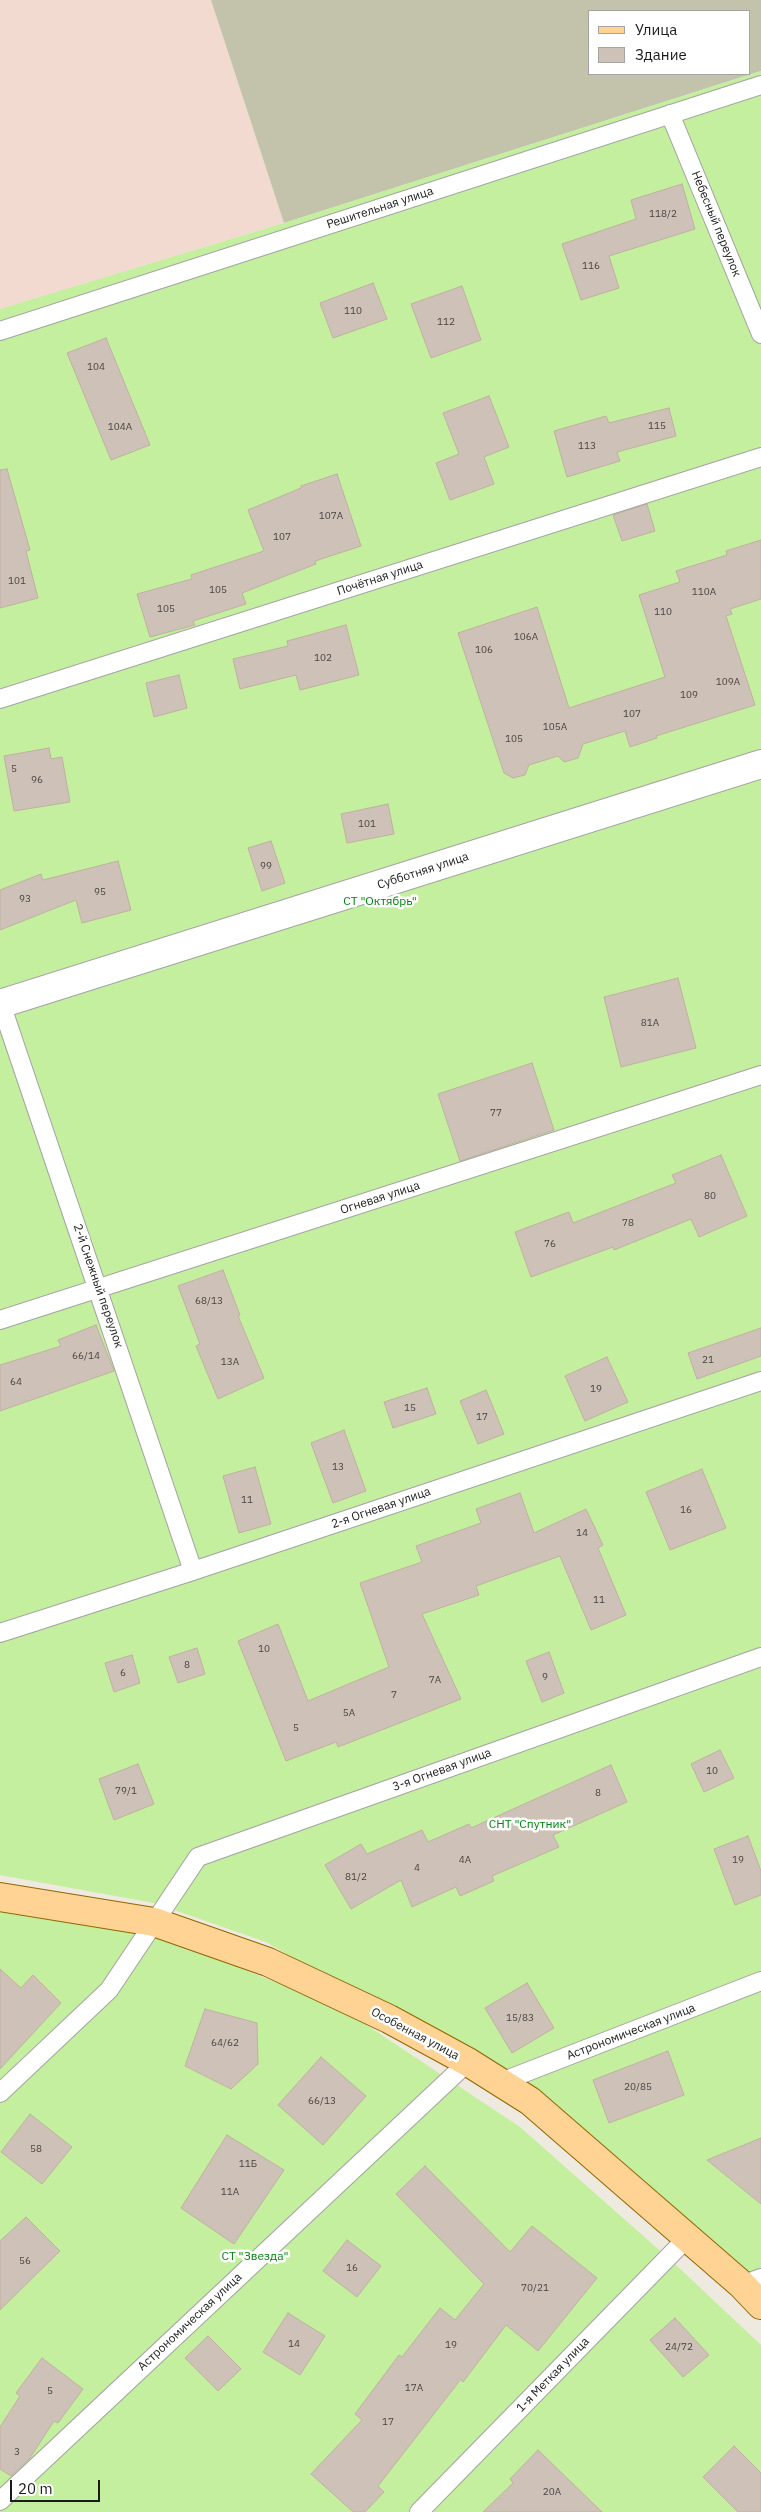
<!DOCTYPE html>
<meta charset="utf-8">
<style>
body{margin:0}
#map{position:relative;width:761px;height:2512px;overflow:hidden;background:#eeeadf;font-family:"IBM Plex Sans",sans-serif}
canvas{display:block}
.legend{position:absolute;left:588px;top:10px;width:162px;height:65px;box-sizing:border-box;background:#fff;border:1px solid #a4a4a4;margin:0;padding:6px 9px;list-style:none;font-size:15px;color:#1b1b1b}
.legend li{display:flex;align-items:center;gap:10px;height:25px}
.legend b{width:25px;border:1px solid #a4a4a4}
.scale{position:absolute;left:10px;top:2480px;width:90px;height:22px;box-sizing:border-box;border:2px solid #1b1b1b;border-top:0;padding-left:6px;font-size:15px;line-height:18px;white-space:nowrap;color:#1b1b1b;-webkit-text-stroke:4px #fff;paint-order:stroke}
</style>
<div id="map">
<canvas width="761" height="2512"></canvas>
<ul class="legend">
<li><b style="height:6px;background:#ffd393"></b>Улица</li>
<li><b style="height:14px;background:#cec2b8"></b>Здание</li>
</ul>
<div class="scale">20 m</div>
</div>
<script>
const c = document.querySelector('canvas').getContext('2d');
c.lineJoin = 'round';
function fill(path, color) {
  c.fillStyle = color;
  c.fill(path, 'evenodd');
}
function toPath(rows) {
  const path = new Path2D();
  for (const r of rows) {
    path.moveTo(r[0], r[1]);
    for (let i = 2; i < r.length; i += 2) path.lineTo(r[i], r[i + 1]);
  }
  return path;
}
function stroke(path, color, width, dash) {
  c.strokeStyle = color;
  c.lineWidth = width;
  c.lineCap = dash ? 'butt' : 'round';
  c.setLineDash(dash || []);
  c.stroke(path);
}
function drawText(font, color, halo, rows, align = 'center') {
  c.font = font + ' "IBM Plex Sans",sans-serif';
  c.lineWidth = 5;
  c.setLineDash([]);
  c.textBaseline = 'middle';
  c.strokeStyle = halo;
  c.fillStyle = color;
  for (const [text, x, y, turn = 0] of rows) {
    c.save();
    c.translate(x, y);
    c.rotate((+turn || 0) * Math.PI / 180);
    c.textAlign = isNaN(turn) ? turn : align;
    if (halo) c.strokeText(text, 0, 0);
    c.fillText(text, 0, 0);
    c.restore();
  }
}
const military = toPath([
 [0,0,211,0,284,223,0,309]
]);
const construction = toPath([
 [211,0,761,0,761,71,284,223],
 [590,11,750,11,750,74,590,74]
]);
const grass = toPath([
 [761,71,761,2291,679,2212,620,2159,533,2095,266,1942,154,1903,0,1875,0,309,284,223],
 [0,1906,158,1935,344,2010,520,2127,675,2264,761,2345,761,2512,0,2512]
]);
const building = toPath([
 [682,184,695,229,609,256,619,288,581,300,562,244,636,219,631,200,682,184],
 [373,283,387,319,333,338,320,303,373,283],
 [462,286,481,340,431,358,411,304,462,286],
 [106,338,150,445,111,460,67,353,106,338],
 [489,396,509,447,484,457,494,484,450,500,436,463,459,454,443,413,489,396],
 [669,408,676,436,617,452,620,461,567,477,554,431,606,416,609,423,669,408],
 [7,469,30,550,26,551,38,598,0,608,0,470,7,469],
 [337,474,361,546,315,561,316,564,242,593,246,604,193,621,195,625,150,637,137,594,192,579,191,575,264,551,248,510,301,488,301,486,337,474],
 [647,504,655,531,622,541,613,515,647,504],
 [761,540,761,599,730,609,732,614,726,616,755,705,656,736,657,738,630,747,625,731,583,744,578,758,564,762,558,756,529,765,525,775,513,778,504,773,458,633,537,607,569,708,665,677,639,595,680,582,676,571,727,555,726,551,761,540],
 [346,625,359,675,300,690,296,675,240,689,233,659,288,646,287,641,346,625],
 [179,675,187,708,154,717,146,683,179,675],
 [49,748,51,759,62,757,70,802,14,811,4,756,49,748],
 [388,804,394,834,347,843,341,814,388,804],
 [271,841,285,883,262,891,248,848,271,841],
 [118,861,131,910,82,923,76,900,0,930,0,890,41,874,43,880,118,861],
 [678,978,696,1048,621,1067,604,997,678,978],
 [532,1063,554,1130,460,1161,438,1094,532,1063],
 [721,1155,747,1216,699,1237,691,1219,614,1250,613,1247,531,1277,515,1232,569,1212,573,1223,676,1183,672,1175,721,1155],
 [223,1270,240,1315,238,1316,264,1378,218,1399,196,1346,200,1344,178,1286,223,1270],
 [96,1325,114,1371,0,1411,0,1365,61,1346,58,1340,96,1325],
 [761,1328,761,1356,697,1379,688,1353,761,1328],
 [607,1357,628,1402,585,1421,565,1376,607,1357],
 [427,1388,436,1414,393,1428,384,1402,427,1388],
 [486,1390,504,1434,478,1444,460,1401,486,1390],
 [344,1430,366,1491,333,1503,311,1443,344,1430],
 [255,1467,271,1524,239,1533,223,1476,255,1467],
 [702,1469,726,1528,670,1550,646,1492,702,1469],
 [520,1493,534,1533,586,1509,603,1545,598,1548,626,1615,591,1630,560,1556,476,1586,479,1595,422,1614,461,1699,338,1747,336,1742,286,1761,238,1641,278,1624,308,1701,389,1667,360,1583,422,1562,416,1546,481,1523,476,1509,520,1493],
 [197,1648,205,1674,178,1683,169,1657,197,1648],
 [549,1652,564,1693,542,1702,526,1661,549,1652],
 [132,1655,140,1683,114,1692,105,1663,132,1655],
 [720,1750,734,1778,704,1792,691,1764,720,1750],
 [138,1764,154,1804,114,1820,99,1779,138,1764],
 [611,1765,627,1802,553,1835,559,1847,492,1876,494,1881,460,1896,456,1887,412,1907,401,1880,351,1909,325,1865,361,1844,367,1854,422,1830,428,1842,469,1824,471,1828,611,1765],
 [748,1836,761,1871,761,1895,735,1905,714,1849,748,1836],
 [0,1969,21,1988,33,1975,61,2003,0,2069,0,1969],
 [527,1983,554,2028,512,2053,485,2008,527,1983],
 [205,2009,257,2023,258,2064,231,2089,185,2066,205,2009],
 [668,2051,684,2095,609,2123,593,2080,668,2051],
 [321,2057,366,2096,323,2145,278,2105,321,2057],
 [30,2114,72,2147,42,2184,1,2152,30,2114],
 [227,2135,284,2170,234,2244,181,2208,227,2135],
 [761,2138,761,2204,707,2160,761,2138],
 [425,2166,510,2252,532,2226,597,2278,538,2351,506,2325,463,2382,461,2379,378,2486,384,2492,365,2512,353,2512,311,2474,362,2420,355,2414,399,2355,402,2357,440,2308,455,2320,484,2284,396,2194,425,2166],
 [26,2217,60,2251,0,2310,0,2241,26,2217],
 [347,2240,381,2266,357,2297,323,2271,347,2240],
 [288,2313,325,2336,300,2375,263,2352,288,2313],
 [675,2318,709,2355,683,2377,650,2340,675,2318],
 [208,2336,241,2369,218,2391,185,2358,208,2336],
 [42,2358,83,2389,58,2423,54,2421,30,2458,11,2476,0,2469,0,2427,20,2396,16,2393,42,2358],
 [734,2446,761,2473,761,2512,738,2512,703,2477,734,2446],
 [538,2450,602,2512,483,2512,513,2483,510,2479,538,2450]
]);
const service = toPath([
 [670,114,761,334],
 [0,331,761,85],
 [0,699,761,457],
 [0,1001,193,1571],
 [0,1320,761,1075],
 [0,1633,193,1571,761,1381],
 [501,2082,761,1981],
 [0,2093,109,1990,198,1857,761,1657],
 [742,2285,761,2278],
 [0,2501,468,2062],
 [419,2512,687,2238]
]);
const minor = toPath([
 [0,1004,761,764]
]);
const primary = toPath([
 [0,1897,154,1922,268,1962,389,2019,468,2062,530,2101,742,2285,761,2305]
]);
const numberNames = [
 ["118/2",663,214],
 ["116",591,266],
 ["110",353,311],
 ["112",446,322],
 ["104",96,367],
 ["115",657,426],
 ["104А",120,427],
 ["113",587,446],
 ["107А",331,516],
 ["107",282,537],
 ["101",17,581],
 ["105",218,590],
 ["110А",704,592],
 ["105",166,609],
 ["110",663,612],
 ["106А",526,637],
 ["106",484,650],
 ["102",323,658],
 ["109А",728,682],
 ["109",689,695],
 ["107",632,714],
 ["105А",555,727],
 ["105",514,739],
 ["5",14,769],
 ["96",37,780],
 ["101",367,824],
 ["99",266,866],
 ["95",100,892],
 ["93",25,899],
 ["81А",650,1023],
 ["77",496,1113],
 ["80",710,1196],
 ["78",628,1223],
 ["76",550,1244],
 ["68/13",209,1301],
 ["66/14",86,1356],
 ["21",708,1360],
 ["13А",230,1362],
 ["64",16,1382],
 ["19",596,1389],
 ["15",410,1408],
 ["17",482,1417],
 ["13",338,1467],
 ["11",247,1500],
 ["16",686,1510],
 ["14",582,1533],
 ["11",599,1600],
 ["10",264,1649],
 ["8",187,1665],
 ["6",123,1673],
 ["9",545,1677],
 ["7А",435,1680],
 ["7",394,1695],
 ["5А",349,1713],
 ["5",296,1728],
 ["10",712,1771],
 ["79/1",126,1791],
 ["8",598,1793],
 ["4А",465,1860],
 ["19",738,1860],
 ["4",417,1868],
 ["81/2",356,1877],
 ["15/83",520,2018],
 ["64/62",225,2043],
 ["20/85",638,2087],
 ["66/13",322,2101],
 ["58",36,2149],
 ["11Б",248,2164],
 ["11А",230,2192],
 ["56",25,2261],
 ["16",352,2268],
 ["70/21",535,2288],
 ["14",294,2344],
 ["19",451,2345],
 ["24/72",679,2347],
 ["17А",414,2388],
 ["5",50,2391],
 ["17",388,2422],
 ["3",17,2452],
 ["20А",552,2492]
];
const streetNames = [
 ["Решительная улица",380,208,-18],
 ["Небесный переулок",716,224,68],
 ["Почётная улица",380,578,-18],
 ["Субботняя улица",423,871,-18],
 ["Огневая улица",380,1198,-18],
 ["2-й Снежный переулок",98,1286,71],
 ["2-я Огневая улица",381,1508,-19],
 ["3-я Огневая улица",442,1770,-20],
 ["Астрономическая улица",631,2032,-21],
 ["Особенная улица",415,2034,28],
 ["Астрономическая улица",190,2322,-43],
 ["1-я Меткая улица",553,2375,-46]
];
const parkNames = [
 ["СТ \"Октябрь\"",380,902],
 ["СНТ \"Спутник\"",530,1825],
 ["СТ \"Звезда\"",255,2257]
];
fill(military, '#f2dad0');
fill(construction, '#c2c3aa');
fill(grass, '#c4ef9e');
fill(building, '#cec2b8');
stroke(building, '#c1b0a0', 1);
stroke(service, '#a2a2a2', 20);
stroke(minor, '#a2a2a2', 30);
stroke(primary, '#926600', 30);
stroke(service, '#fff', 18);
stroke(minor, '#fff', 28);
stroke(primary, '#ffd393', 28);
drawText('10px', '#484542', null, numberNames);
drawText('12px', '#1b1b1b', '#fff', streetNames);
drawText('12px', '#00820f', '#fff', parkNames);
</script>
